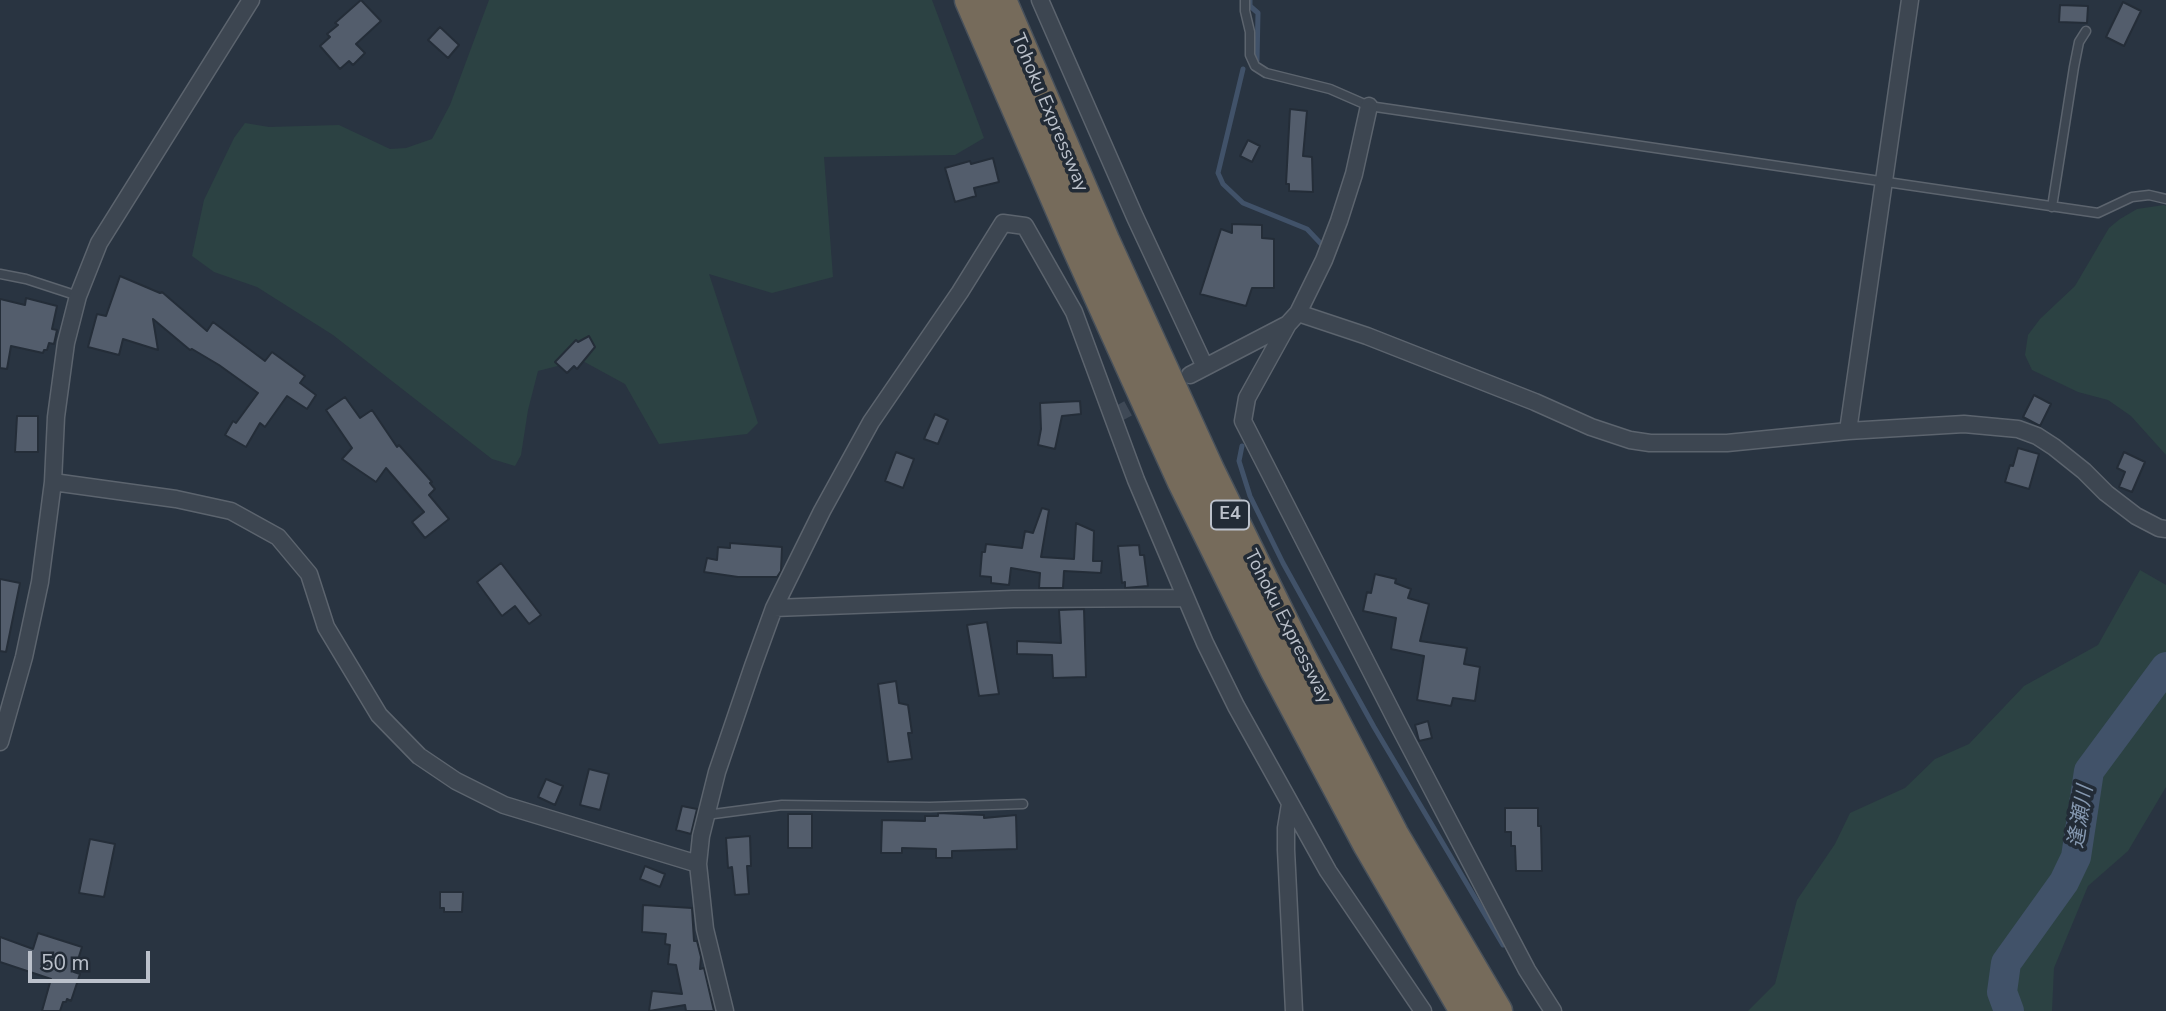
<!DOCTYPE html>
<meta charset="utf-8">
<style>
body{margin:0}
#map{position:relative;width:2166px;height:1011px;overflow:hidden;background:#293441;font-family:"Nunito Sans",sans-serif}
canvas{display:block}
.scale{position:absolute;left:28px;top:951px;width:122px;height:32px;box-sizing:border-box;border:4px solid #bbc1cb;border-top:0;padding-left:9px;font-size:21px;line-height:24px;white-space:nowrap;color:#bbc1cb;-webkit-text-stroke:5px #222b36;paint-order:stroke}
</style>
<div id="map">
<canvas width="2166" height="1011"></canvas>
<div class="scale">50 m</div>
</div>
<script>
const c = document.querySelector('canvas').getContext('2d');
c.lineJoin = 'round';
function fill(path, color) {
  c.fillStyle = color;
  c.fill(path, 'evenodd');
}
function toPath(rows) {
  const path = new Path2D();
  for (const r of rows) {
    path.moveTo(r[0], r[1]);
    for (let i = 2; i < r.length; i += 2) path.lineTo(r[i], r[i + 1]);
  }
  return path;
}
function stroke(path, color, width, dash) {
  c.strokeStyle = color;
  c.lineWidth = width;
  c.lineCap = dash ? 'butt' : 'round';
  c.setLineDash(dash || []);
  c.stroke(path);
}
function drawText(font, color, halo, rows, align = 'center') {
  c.font = font + ' "Nunito Sans","Noto Sans JP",sans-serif';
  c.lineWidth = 7;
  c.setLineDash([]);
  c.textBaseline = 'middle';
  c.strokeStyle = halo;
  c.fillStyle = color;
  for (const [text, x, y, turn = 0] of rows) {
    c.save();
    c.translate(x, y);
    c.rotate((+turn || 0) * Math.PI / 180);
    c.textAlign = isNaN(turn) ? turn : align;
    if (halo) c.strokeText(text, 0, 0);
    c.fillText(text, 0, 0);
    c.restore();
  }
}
const green = toPath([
 [489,0,932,0,984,138,955,155,824,157,833,277,772,293,709,274,758,423,747,434,659,444,625,384,581,360,538,371,528,410,521,455,515,466,492,459,333,335,257,287,214,272,192,256,204,200,234,138,245,123,269,127,339,125,390,149,406,148,432,139,450,105],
 [2164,205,2166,206,2166,455,2131,416,2108,400,2078,392,2032,370,2025,355,2028,335,2040,319,2075,286,2109,228,2120,219,2137,209],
 [2140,570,2166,585,2166,787,2128,851,2088,886,2054,968,2052,1011,1748,1011,1775,984,1797,900,1835,844,1850,813,1905,788,1935,759,1969,744,2024,686,2098,645]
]);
const stream = toPath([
 [1250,0,1250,6,1258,13,1257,61],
 [1243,69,1218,173,1223,184,1243,203,1307,229,1325,248],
 [1242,446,1239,461,1250,496,1283,563,1374,727,1503,945]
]);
const river = toPath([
 [2009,1011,2002,992,2006,963,2064,882,2076,857,2089,771,2166,667]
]);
const building = toPath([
 [361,0,381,21,356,44,365,53,353,65,349,61,340,69,320,46,330,37,327,34,338,25,335,23,361,0],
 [2123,2,2141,11,2124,46,2106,37,2123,2],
 [2060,5,2088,6,2087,23,2059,22,2060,5],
 [440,27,459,45,448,58,428,40,440,27],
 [1290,109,1307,111,1303,156,1312,157,1313,192,1289,191,1289,184,1286,184,1290,109],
 [1248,140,1260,146,1252,162,1240,156,1248,140],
 [993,158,999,182,974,188,976,196,955,202,945,168,970,161,971,164,993,158],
 [1232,224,1262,225,1262,238,1274,239,1274,288,1252,288,1246,306,1200,294,1221,229,1232,233,1232,224],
 [120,276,160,293,162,292,207,331,213,322,265,361,272,352,305,376,300,383,316,395,307,409,287,396,265,427,260,423,246,447,225,435,233,421,236,423,258,393,219,365,192,349,190,350,153,319,158,350,123,339,119,355,88,347,97,314,106,316,120,276],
 [26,298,57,306,52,329,57,330,54,344,49,343,47,350,44,350,43,353,11,346,7,369,0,368,0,299,25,305,26,298],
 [589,336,595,347,577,369,574,366,567,373,555,362,576,340,578,342,589,336],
 [2034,395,2051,404,2040,426,2023,417,2034,395],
 [345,397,360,418,372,410,397,447,399,445,432,482,430,483,435,489,429,495,449,519,425,538,412,522,424,512,386,468,376,482,342,459,352,448,326,410,345,397],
 [1080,401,1081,414,1062,416,1055,449,1038,445,1041,429,1040,403,1080,401],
 [935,414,948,420,938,444,924,439,935,414],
 [17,416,38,416,38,452,15,452,17,416],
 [2018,448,2039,454,2029,489,2005,482,2010,465,2013,466,2018,448],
 [896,452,914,459,903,488,885,481,896,452],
 [2124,452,2145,462,2132,492,2119,487,2125,472,2117,468,2124,452],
 [1042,508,1049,510,1041,557,1074,559,1076,523,1094,531,1093,561,1102,561,1101,573,1064,571,1063,588,1039,588,1040,573,1011,568,1009,585,991,583,991,577,980,576,982,552,985,552,986,544,1022,548,1025,531,1033,533,1042,508],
 [730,543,782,547,781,571,777,577,738,577,704,572,707,558,717,560,718,547,730,548,730,543],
 [1139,545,1140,555,1144,555,1148,586,1125,588,1125,582,1122,583,1118,546,1139,545],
 [501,563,541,615,529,624,515,606,502,616,477,582,501,563],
 [1375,574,1396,579,1395,583,1411,589,1408,598,1429,604,1420,641,1467,648,1464,664,1480,667,1475,701,1453,698,1451,706,1417,700,1424,656,1391,649,1396,618,1363,611,1367,592,1371,593,1375,574],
 [0,579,20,583,6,652,0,651,0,579],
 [1084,609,1086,677,1053,678,1052,655,1017,654,1017,641,1061,643,1059,610,1084,609],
 [987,622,999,694,979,696,967,625,987,622],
 [896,681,899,703,908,705,912,733,908,733,912,759,888,762,878,684,896,681],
 [1428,721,1432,738,1419,741,1415,725,1428,721],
 [589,769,609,774,600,810,580,805,589,769],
 [546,779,563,786,555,805,538,797,546,779],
 [682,806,697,809,691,834,676,830,682,806],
 [1505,808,1538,808,1538,826,1541,826,1542,871,1516,871,1515,846,1511,846,1511,832,1505,832,1505,808],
 [938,813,984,815,984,818,1016,815,1017,849,952,851,952,858,936,858,936,849,902,848,902,853,881,853,882,820,925,821,925,816,938,816,938,813],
 [788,814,812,814,812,848,788,848,788,814],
 [750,836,751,866,747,866,749,894,735,895,732,867,728,868,726,838,750,836],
 [90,839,115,844,104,897,79,893,90,839],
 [645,866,665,874,660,887,640,879,645,866],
 [440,892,463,892,462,912,444,912,444,908,440,908,440,892],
 [643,905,692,908,694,941,697,941,701,957,700,969,704,968,714,1011,686,1011,685,1005,649,1011,652,991,682,994,676,965,668,964,670,945,665,944,666,934,642,932,643,905],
 [38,933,82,947,74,972,80,974,71,1001,67,999,66,1002,63,1002,60,1011,42,1011,51,979,0,962,0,937,33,949,38,933]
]);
const minorTunnel = toPath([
 [1114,416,1151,396]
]);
const service = toPath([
 [1245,0,1245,11,1250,32,1250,55,1255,66,1266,73,1330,89,1369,106,2098,213,2132,197,2149,195,2166,199],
 [2052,207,2074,67,2079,42,2086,31],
 [0,274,26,279,78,296],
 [706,815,782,805,930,807,1023,804]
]);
const minor = toPath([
 [1040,0,1135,217,1205,367],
 [1298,313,1324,260,1339,221,1354,174,1369,106],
 [1288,324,1247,398,1243,421,1400,728,1527,970,1553,1011],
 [1190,375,1288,324,1298,313,1367,336,1535,402,1591,427,1630,440,1650,443,1727,443,1848,431,1964,424,2018,429,2037,436,2054,447,2084,471,2106,493,2136,516,2159,528,2166,529],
 [1848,431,1910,0],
 [53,482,176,499,231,511,278,537,309,574,326,627,379,715,419,756,456,781,504,805,698,864],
 [774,608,1013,599,1185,598],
 [0,742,24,657,40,582,53,482,56,417,66,343,78,296,99,243,251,0],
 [1290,804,1286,828,1286,850,1294,1011],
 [725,1011,705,929,698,864,701,836,717,772,753,666,774,608,822,511,871,422,960,292,1003,223,1025,226,1074,312,1136,480,1205,643,1236,706,1328,871,1423,1011]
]);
const motorway = toPath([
 [970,0,1077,247,1183,482,1275,669,1368,844,1465,1011],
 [1001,0,1104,240,1209,470,1300,656,1393,834,1497,1011]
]);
const shields = [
 [1230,515,38]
];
const shieldNames = [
 ["E4",1230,515]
];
const streetNames = [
 ["Tohoku Expressway",1049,113,67],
 ["Tohoku Expressway",1287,627,63]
];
const waterNames = [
 ["逢瀬川",2082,817,-81]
];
fill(green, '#2c4243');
stroke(stream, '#415269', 5);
stroke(river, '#415269', 30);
fill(building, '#535d6c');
stroke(building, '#242d38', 2);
stroke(minorTunnel, '#3f4956', 16, [16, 8]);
stroke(service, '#5c646e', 11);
stroke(minor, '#5c646e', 19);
stroke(motorway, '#48515b', 33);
stroke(service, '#3d4651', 8);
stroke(minor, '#3d4651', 16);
stroke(motorway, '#766b5b', 30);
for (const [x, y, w] of shields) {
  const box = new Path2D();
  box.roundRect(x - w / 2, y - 14.5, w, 29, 5);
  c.fillStyle = '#222b36';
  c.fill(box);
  stroke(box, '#bbc1cb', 2);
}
drawText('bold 18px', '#bbc1cb', null, shieldNames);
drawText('19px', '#bbc1cb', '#222b36', streetNames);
drawText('italic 21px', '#8598b0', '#222b36', waterNames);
</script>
